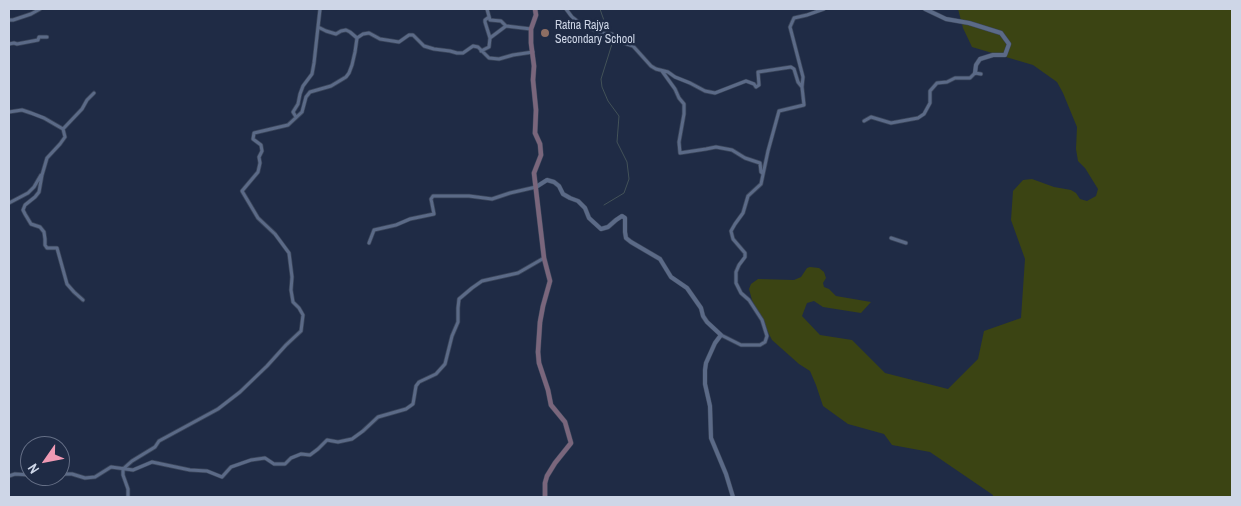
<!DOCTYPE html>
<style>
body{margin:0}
#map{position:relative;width:1241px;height:506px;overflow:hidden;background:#1f2b45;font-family:"Archivo Narrow",sans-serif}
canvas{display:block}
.frame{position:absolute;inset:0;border:10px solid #ced6e7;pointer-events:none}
.north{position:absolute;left:20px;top:436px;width:50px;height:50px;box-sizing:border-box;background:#1f2b45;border:1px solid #656f86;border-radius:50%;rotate:237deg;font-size:14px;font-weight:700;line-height:20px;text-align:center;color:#ced6e7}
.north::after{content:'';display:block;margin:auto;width:18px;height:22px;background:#f09ab4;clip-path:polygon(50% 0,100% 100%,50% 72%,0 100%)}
</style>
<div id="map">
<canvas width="1241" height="506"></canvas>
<div class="frame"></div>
<div class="north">N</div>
</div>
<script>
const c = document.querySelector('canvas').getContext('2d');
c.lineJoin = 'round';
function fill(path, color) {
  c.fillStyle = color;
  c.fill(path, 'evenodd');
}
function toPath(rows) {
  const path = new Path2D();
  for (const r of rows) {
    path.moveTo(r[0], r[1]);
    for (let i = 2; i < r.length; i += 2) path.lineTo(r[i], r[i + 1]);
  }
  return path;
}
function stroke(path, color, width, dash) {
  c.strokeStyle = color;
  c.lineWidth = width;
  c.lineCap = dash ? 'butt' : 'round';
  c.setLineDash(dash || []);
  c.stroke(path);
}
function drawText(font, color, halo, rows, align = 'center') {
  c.font = font + ' "Archivo Narrow",sans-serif';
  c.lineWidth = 5;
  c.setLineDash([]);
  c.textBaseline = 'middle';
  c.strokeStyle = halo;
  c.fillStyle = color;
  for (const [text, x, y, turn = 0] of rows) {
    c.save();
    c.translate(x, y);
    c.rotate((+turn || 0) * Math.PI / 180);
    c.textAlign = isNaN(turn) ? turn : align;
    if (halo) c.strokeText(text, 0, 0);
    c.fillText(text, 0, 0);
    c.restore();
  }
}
const green = toPath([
 [958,9,1232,9,1232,497,993,497,993,495,930,452,892,445,884,434,848,424,823,406,816,385,810,371,799,364,772,340,752,300,749,289,751,284,758,279,794,280,801,277,807,268,810,267,819,268,824,272,826,278,823,283,824,287,829,289,836,296,871,302,861,313,823,307,814,301,807,303,802,316,820,335,852,340,885,373,948,389,978,359,984,331,1021,318,1025,259,1011,220,1013,191,1023,180,1032,179,1054,187,1071,190,1076,193,1080,199,1087,201,1096,196,1098,189,1085,168,1078,161,1076,149,1077,127,1063,93,1057,82,1033,65,972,47,963,28]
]);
const stream = toPath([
 [600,9,608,32],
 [604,205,624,193,629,179,627,162,617,142,619,116,608,101,602,87,601,79,612,44,609,36]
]);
const minor = toPath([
 [487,9,490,20,501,21,506,26],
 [566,9,572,17,585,27,603,33,612,34,618,41,633,46,651,66,656,69,668,72,675,77,690,83,705,91,715,93,746,81,754,84,756,87,759,85,758,72,791,67,794,69,798,82,802,87],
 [489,17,485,20,485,22,490,38],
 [9,20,13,20,31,14,40,9],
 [318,27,326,31,336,34,341,31,346,30,350,32,357,38],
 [9,44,14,43,17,44,38,40,39,37,47,37],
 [481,51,489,47,490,38,506,26,531,29],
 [662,71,675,89,679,98,684,104,684,114,679,142,680,153,706,149,716,147,732,150,745,158,760,163,761,172,763,174],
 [9,112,22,110,31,113,44,118,63,129,65,137,60,144,47,158,42,175,39,192,35,197,25,205,23,210,25,214,31,224,40,227,44,232,45,239,45,245,47,248,57,248,67,284,74,292,83,300],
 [296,117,293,112,298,104,300,94,303,86,312,74,314,63,320,9],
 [864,121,871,117,891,123,918,118,924,114,930,103,930,91,937,83,947,82,955,78,970,78,975,73,981,74],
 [63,129,82,109,87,100,94,93],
 [9,203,28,193,34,187,41,175],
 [891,238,906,243],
 [369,243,374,230,396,225,410,219,434,214,431,199,433,196,469,196,492,199,510,193,536,187],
 [721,335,741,345,760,345,765,342,767,336,762,320,749,300,741,293,736,283,736,272,739,265,745,257,745,253,733,239,731,231,735,224,743,213,748,196,761,184,768,151,779,111,804,105,802,87,803,77,790,27,794,18,807,15,824,9],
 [123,469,132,461,155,447,159,441,218,409,240,392,267,366,286,345,301,331,303,315,299,308,293,302,291,290,292,277,289,253,275,234,258,218,242,191,258,172,260,163,259,157,262,151,261,145,253,139,254,133,288,125,302,112,306,97,310,92,331,86,346,77,349,73,352,65,355,52,357,38,363,34,369,33,380,39,399,42,409,35,413,35,424,46,434,49,450,51,457,53,463,53,473,46,478,47,489,58,499,59,513,55,533,52],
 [123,469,123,475,128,489,128,497],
 [60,474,72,474,85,478,95,477,111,467,133,470,152,462,190,470,207,471,222,477,231,467,251,460,265,458,274,464,285,464,291,458,301,454,310,455,318,449,327,440,338,442,352,439,363,431,378,417,406,409,413,404,416,386,419,382,436,374,445,364,452,336,458,322,458,308,459,299,472,288,482,281,518,273,544,258],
 [9,476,15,474,30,475]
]);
const tertiary = toPath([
 [925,9,946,19,969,23,1001,33,1009,44,1005,55,993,55,980,59,976,65,975,73],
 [536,187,547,180,554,182,559,186,563,194,570,198,578,201,585,208,589,218,601,229,608,227,616,220,622,216,625,218,625,232,626,238,631,242,660,259,671,277,687,288,701,308,703,316,707,322,721,335,715,343,706,363,705,370,705,384,710,406,711,438,726,474,733,497]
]);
const secondary = toPath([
 [535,9,536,15,531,29,531,43,534,66,533,80,536,110,535,133,540,144,541,155,534,173,544,258,550,281,543,306,540,322,538,352,539,363,548,390,551,405,565,422,571,443,555,463,547,476,545,483,545,497]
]);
const markers = [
 [545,33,5,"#8d6e63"]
];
const poiNames = [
 ["Ratna Rajya",555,26],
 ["Secondary School",555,40]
];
fill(green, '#3b4413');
stroke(stream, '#435258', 1);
stroke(minor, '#3b465b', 4.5);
stroke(tertiary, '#3b465b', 5);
stroke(secondary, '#3b465b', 5.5);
stroke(minor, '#5b6a87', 3);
stroke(tertiary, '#5b6a87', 4);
stroke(secondary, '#7a667c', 4.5);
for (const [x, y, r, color] of markers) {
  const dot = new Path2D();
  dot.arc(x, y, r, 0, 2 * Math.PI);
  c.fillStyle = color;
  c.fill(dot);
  stroke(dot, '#1f2b45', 2);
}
drawText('12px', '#ced6e7', '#1f2b45', poiNames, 'left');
</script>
